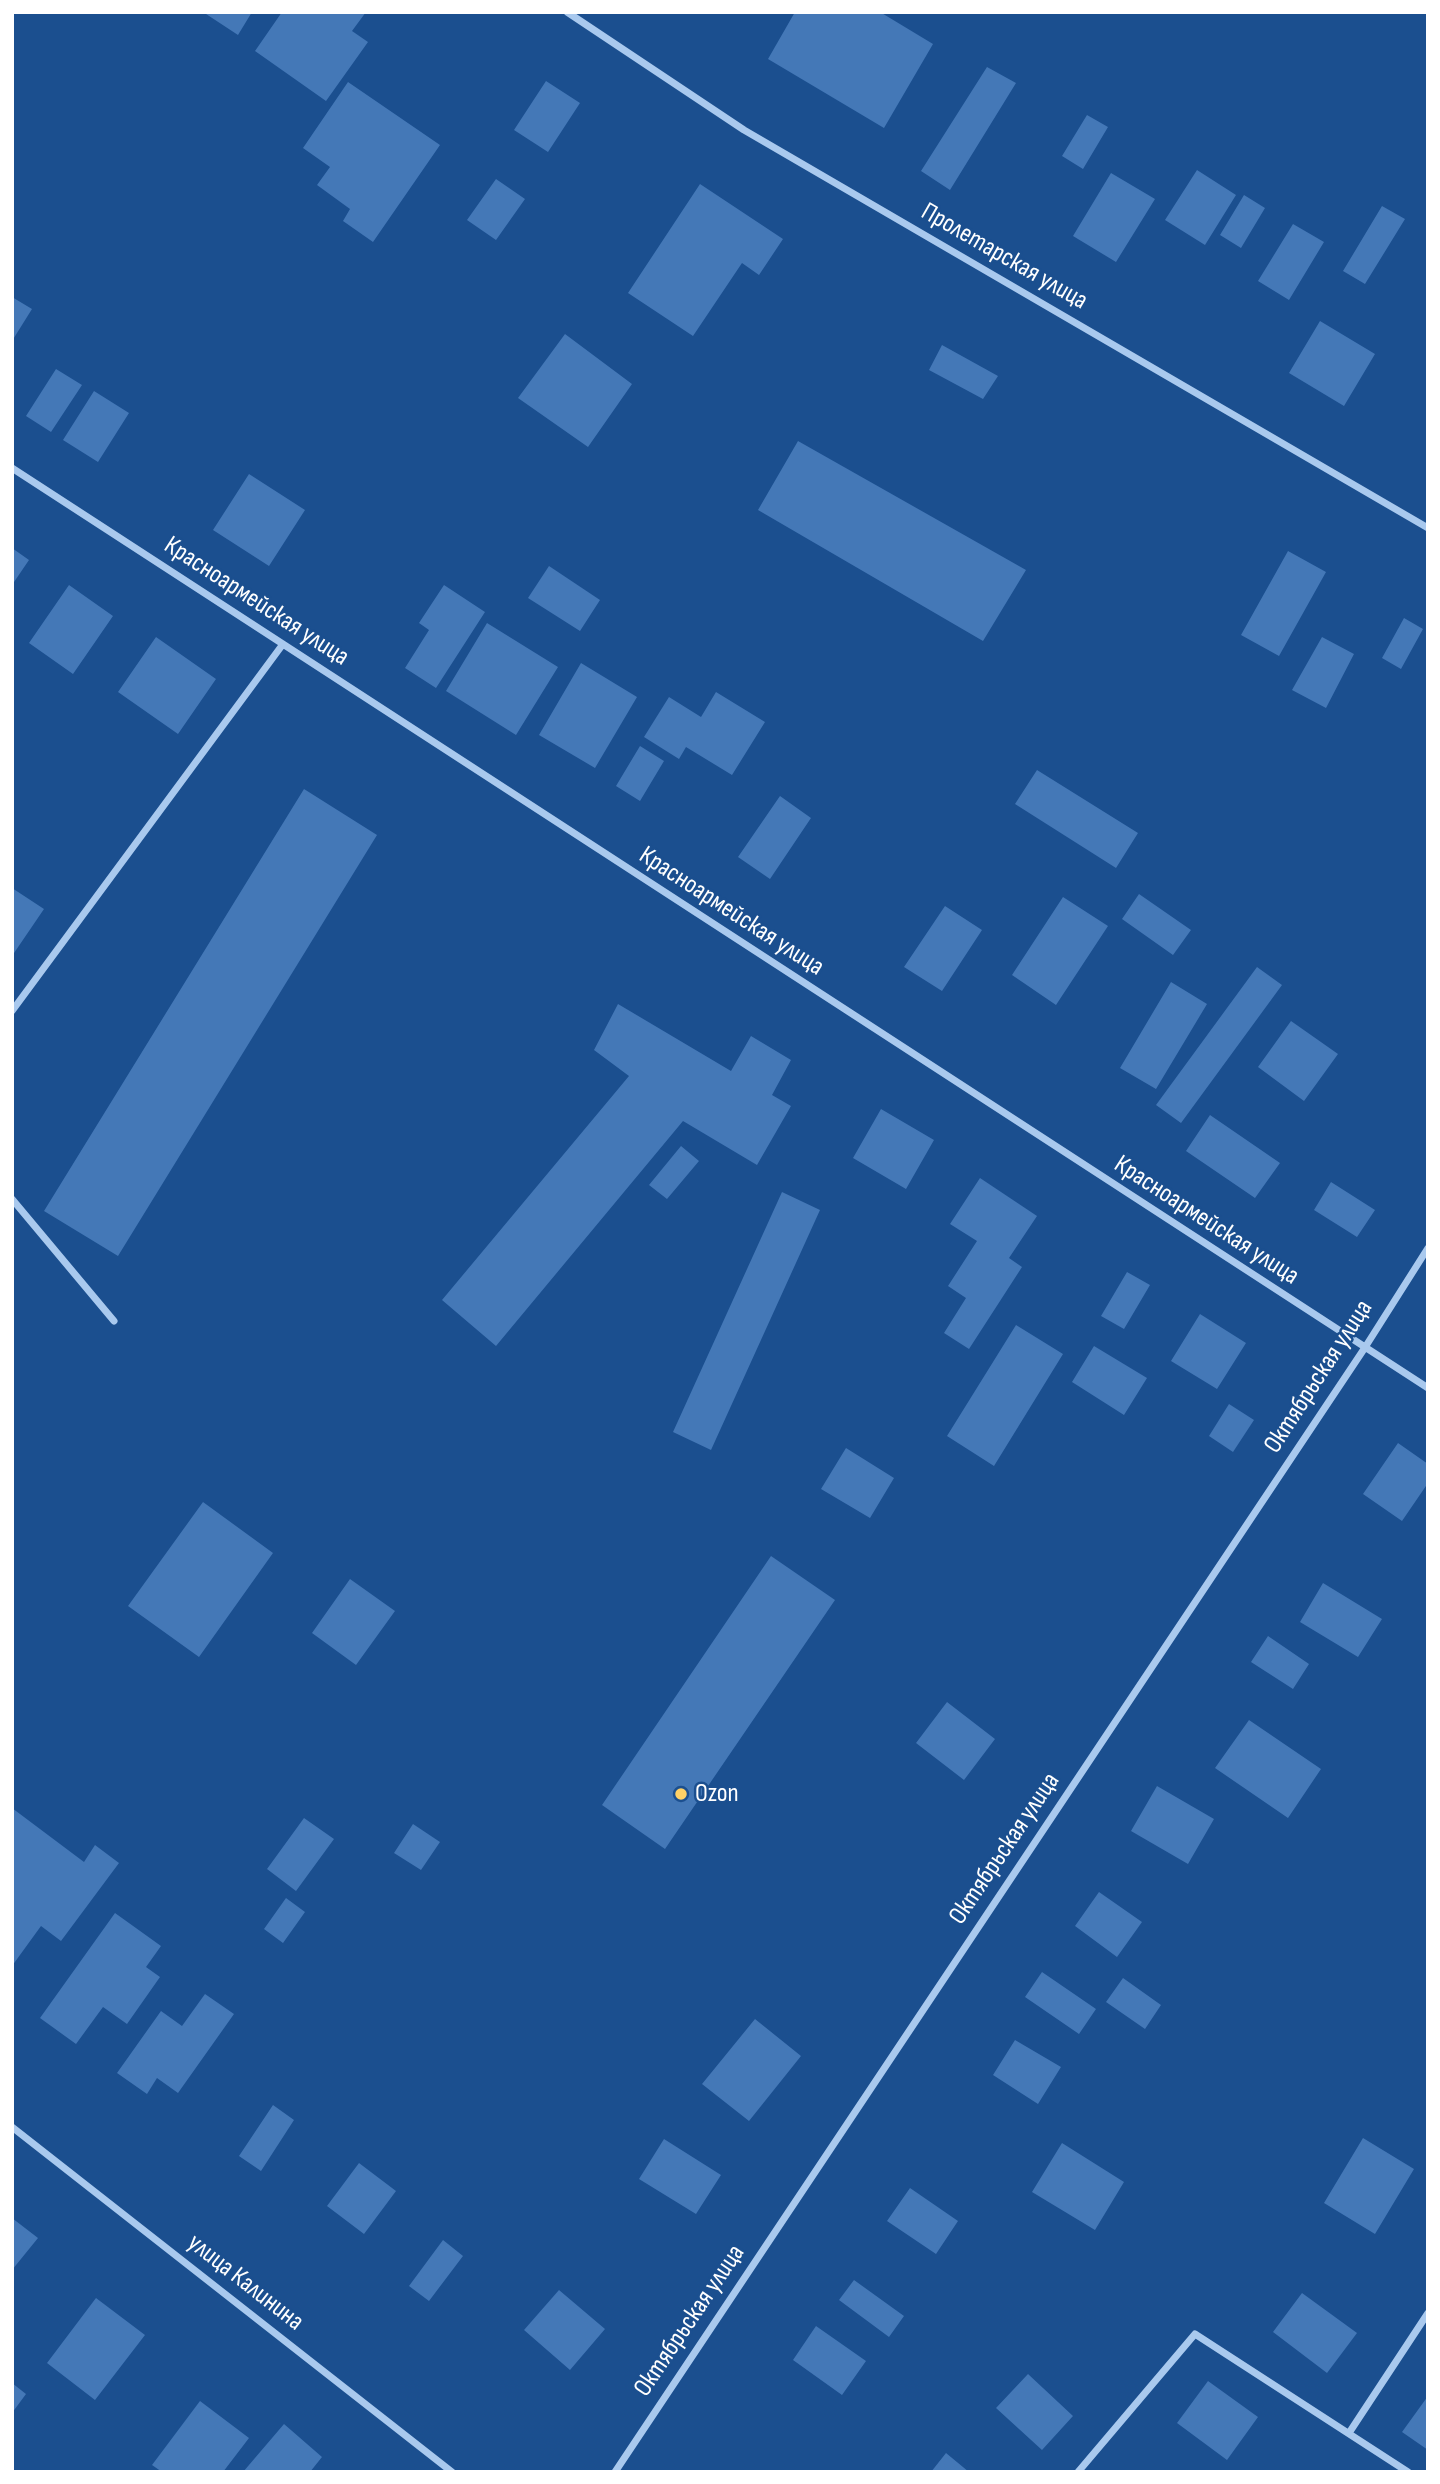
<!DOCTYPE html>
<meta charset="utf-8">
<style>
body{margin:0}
#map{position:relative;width:1440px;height:2484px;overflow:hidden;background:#1b4f8f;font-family:"Sofia Sans Condensed",sans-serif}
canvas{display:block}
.frame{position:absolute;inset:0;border:14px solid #fff;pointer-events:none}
</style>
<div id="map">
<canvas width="1440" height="2484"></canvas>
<div class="frame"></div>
</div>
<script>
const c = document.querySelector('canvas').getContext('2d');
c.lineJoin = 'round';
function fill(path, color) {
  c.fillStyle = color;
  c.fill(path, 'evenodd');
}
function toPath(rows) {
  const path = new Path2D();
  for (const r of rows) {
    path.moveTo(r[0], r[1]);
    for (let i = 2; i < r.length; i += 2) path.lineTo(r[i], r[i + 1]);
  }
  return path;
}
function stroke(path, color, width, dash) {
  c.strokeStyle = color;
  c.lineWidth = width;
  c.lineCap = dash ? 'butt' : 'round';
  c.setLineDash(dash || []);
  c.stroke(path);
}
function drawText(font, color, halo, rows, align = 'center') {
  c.font = font + ' "Sofia Sans Condensed",sans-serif';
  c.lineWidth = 5;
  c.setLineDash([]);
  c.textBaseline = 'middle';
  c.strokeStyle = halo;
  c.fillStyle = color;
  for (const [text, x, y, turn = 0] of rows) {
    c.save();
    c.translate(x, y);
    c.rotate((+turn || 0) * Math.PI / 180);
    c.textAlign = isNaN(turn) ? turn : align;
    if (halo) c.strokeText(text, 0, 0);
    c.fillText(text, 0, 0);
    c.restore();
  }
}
const building = toPath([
 [203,12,252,12,238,35],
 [282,12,366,12,352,31,368,42,326,101,255,51],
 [795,12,880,12,933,44,884,128,768,59],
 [987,67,1016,83,950,190,921,171],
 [546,81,580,103,548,152,514,130],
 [348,82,440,145,373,242,343,221,350,209,317,185,330,167,303,148],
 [1087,115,1108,127,1083,169,1062,156],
 [1197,170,1236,195,1205,245,1165,220],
 [1111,173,1155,199,1116,262,1073,236],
 [496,179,525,199,496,240,467,220],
 [700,184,783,239,759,275,742,263,693,336,628,293],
 [1244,195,1265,208,1241,248,1220,235],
 [1382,206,1405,219,1365,284,1343,271],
 [1293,224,1324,242,1289,300,1258,281],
 [12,297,32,309,12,341],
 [1320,321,1375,354,1344,406,1289,373],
 [565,334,632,384,588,447,518,398],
 [942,345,998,376,983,399,929,370],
 [56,369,82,385,51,432,26,416],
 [94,391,129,413,98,462,63,440],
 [798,441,1026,570,983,641,758,510],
 [249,474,305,510,269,566,213,530],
 [12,548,29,560,12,585],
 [1288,551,1326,572,1279,656,1241,635],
 [549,566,600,600,580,631,528,598],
 [69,585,113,616,73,674,29,643],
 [444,585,485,612,436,688,405,668,429,630,419,623],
 [1404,618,1423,629,1401,669,1382,658],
 [487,623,558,667,516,735,446,691],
 [156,637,216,679,178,734,118,692],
 [1322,637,1354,654,1326,708,1292,690],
 [581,663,637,697,595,768,539,735],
 [716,692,765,722,732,775,686,747,679,759,644,737,669,697,701,717],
 [640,746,664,761,640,801,616,786],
 [1037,770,1138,833,1116,868,1015,804],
 [304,789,377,835,118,1256,44,1211],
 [780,796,811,818,770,879,738,857],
 [12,888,44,909,12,956],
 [1139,894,1191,930,1173,955,1122,919],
 [1063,897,1108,926,1056,1005,1012,975],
 [945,906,982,930,942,991,904,967],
 [1257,967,1282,985,1181,1123,1156,1105],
 [1171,982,1207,1004,1156,1089,1120,1068],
 [618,1004,731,1071,751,1036,791,1060,772,1095,791,1106,757,1165,683,1121,496,1346,442,1300,629,1076,594,1050],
 [1291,1021,1338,1054,1304,1101,1258,1067],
 [881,1109,934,1140,906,1189,853,1158],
 [1210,1115,1280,1163,1255,1198,1186,1151],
 [681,1146,699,1161,667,1199,649,1185],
 [980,1178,1037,1216,1009,1258,1022,1267,969,1349,944,1333,966,1298,948,1286,977,1241,950,1224],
 [1331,1182,1375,1210,1357,1237,1314,1210],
 [782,1192,820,1210,711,1450,673,1432],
 [1127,1272,1150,1285,1124,1329,1101,1316],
 [1200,1314,1246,1343,1217,1389,1171,1361],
 [1016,1325,1063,1354,994,1466,947,1436],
 [1094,1346,1147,1378,1124,1415,1072,1382],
 [1229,1404,1254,1420,1233,1452,1209,1436],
 [1398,1443,1428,1464,1428,1483,1402,1521,1363,1494],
 [846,1448,894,1478,870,1518,821,1489],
 [203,1502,273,1553,199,1657,128,1606],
 [771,1556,835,1600,665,1849,602,1805],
 [350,1579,395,1611,356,1665,312,1633],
 [1323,1583,1382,1619,1358,1657,1300,1622],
 [1268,1636,1309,1664,1293,1689,1251,1662],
 [947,1702,995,1739,964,1780,916,1743],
 [1249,1720,1321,1769,1288,1818,1215,1768],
 [1157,1786,1214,1819,1188,1864,1131,1831],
 [12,1808,84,1862,95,1845,119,1863,61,1941,41,1926,12,1966],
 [304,1818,334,1839,296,1891,267,1869],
 [413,1824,440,1842,421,1870,394,1853],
 [1099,1892,1142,1922,1117,1957,1075,1926],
 [286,1898,305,1912,283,1943,264,1929],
 [115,1913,161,1946,146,1967,160,1977,127,2024,103,2007,76,2044,40,2018],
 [1042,1972,1096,2009,1079,2034,1025,1997],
 [1123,1978,1161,2005,1145,2029,1106,2002],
 [205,1994,234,2014,178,2093,157,2078,147,2094,117,2073,161,2011,182,2026],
 [755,2019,801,2056,749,2121,702,2084],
 [1015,2040,1061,2067,1038,2104,993,2075],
 [273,2105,294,2120,261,2171,239,2156],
 [1363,2138,1414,2169,1375,2234,1324,2203],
 [664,2139,721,2175,696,2214,639,2179],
 [1062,2143,1124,2182,1095,2230,1032,2192],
 [359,2163,396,2191,364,2234,327,2206],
 [910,2188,958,2221,936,2254,887,2221],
 [12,2218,38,2238,12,2270],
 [443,2240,463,2256,429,2301,409,2286],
 [854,2280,904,2316,889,2337,839,2300],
 [559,2290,605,2329,570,2370,524,2330],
 [1302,2293,1357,2333,1327,2373,1273,2332],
 [96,2298,145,2335,95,2400,47,2363],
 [816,2326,866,2361,842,2395,793,2360],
 [1028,2374,1073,2416,1042,2450,996,2408],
 [1208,2381,1258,2417,1227,2460,1177,2423],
 [12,2383,26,2394,12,2413],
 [1428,2396,1428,2450,1402,2432],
 [200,2401,249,2438,223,2472,162,2472,152,2465],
 [284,2424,322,2457,310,2472,243,2472],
 [946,2453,969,2472,931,2472]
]);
const street = toPath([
 [567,12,744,130,1428,528],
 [12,468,1428,1388],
 [12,1011,283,644],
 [12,1199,114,1321],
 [12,2127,452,2472],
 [1349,2433,1428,2313],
 [615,2472,1364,1349,1428,1248],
 [1078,2472,1195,2334,1408,2472]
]);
const markers = [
 [681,1794,7,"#ffd166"]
];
const streetNames = [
 ["Пролетарская улица",1004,257,30],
 ["Красноармейская улица",256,602,33],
 ["Красноармейская улица",731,912,33],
 ["Красноармейская улица",1206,1221,33],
 ["Октябрьская улица",1319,1377,-57],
 ["Октябрьская улица",1005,1849,-56],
 ["улица Калинина",245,2283,38],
 ["Октябрьская улица",690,2321,-56]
];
const poiNames = [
 ["Ozon",695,1794]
];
fill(building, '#4478b7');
stroke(street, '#a9c9ee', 7);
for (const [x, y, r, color] of markers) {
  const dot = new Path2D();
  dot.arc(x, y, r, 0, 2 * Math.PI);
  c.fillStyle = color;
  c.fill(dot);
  stroke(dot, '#1b4f8f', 2.5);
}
drawText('26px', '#fff', '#1b4f8f', streetNames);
drawText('26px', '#fff', '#1b4f8f', poiNames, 'left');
</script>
